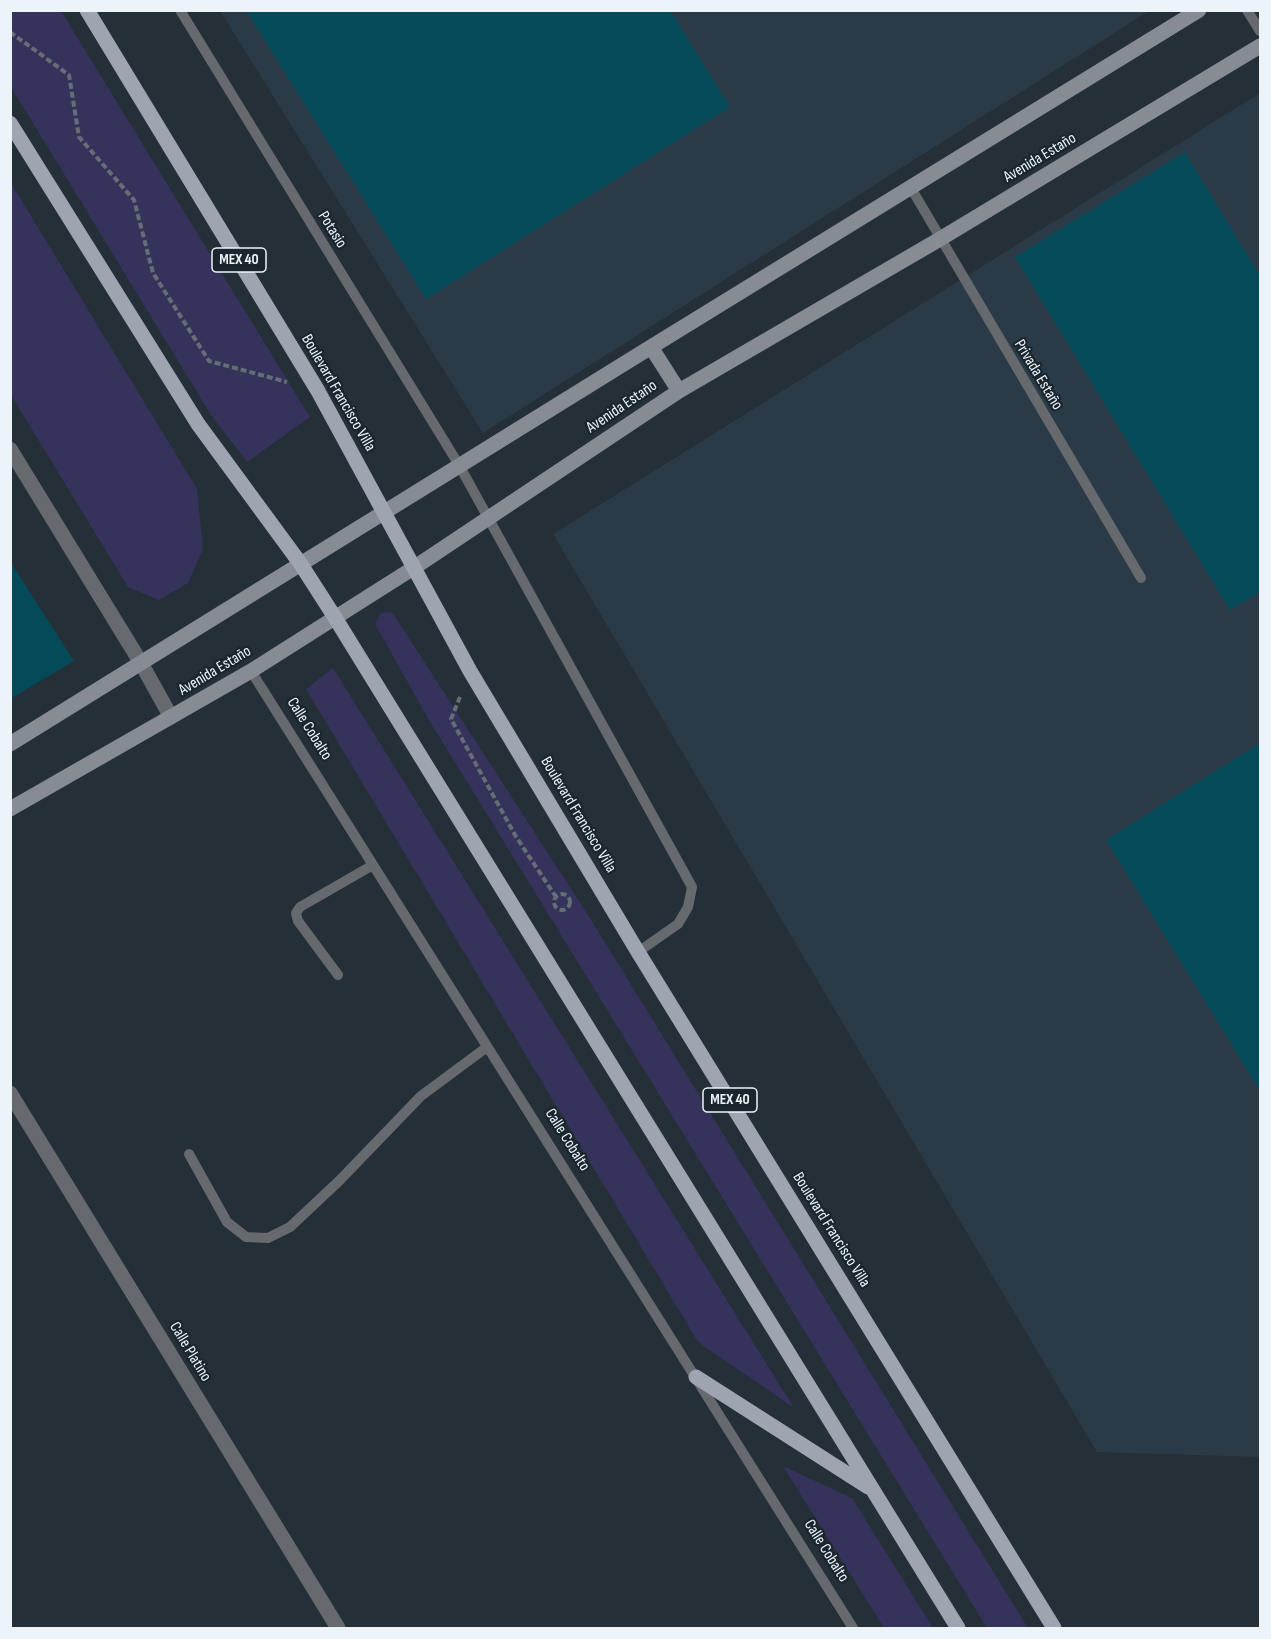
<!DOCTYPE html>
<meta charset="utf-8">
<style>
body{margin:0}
#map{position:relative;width:1271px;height:1639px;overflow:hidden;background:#242f37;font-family:"Sofia Sans Condensed",sans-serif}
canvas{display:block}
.frame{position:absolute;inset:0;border:12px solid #edf4f9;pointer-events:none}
</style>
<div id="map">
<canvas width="1271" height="1639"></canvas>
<div class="frame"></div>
</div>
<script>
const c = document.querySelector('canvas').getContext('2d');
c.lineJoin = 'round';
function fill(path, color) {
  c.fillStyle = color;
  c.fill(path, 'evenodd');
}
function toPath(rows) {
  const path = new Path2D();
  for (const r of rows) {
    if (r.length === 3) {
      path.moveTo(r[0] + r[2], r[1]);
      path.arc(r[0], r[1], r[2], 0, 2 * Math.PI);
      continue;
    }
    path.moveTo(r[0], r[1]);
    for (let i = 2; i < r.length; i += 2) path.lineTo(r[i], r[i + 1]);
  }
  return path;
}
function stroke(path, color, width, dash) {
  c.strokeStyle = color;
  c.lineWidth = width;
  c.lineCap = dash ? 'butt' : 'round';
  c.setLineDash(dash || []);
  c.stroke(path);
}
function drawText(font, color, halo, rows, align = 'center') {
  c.font = font + ' "Sofia Sans Condensed",sans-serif';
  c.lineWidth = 4.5;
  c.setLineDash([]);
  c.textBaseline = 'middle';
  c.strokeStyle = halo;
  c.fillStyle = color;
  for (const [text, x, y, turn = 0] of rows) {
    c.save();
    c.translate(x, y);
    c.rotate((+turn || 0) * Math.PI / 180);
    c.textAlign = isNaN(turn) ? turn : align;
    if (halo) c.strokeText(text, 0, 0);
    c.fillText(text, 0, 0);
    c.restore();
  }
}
const built = toPath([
 [220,11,1149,11,483,433],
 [1260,93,1260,1457,1097,1452,553,534]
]);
const green = toPath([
 [11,10,61,11,310,417,247,462,211,415,11,87],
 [11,183,197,489,203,549,188,583,159,600,128,587,11,395],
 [392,612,588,915,1028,1628,987,1628,429,720,375,624,381,613],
 [333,668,794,1408,698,1342,306,689],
 [783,1466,852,1498,933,1628,884,1628]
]);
const building = toPath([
 [246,10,670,10,730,107,426,299],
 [1185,152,1260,276,1260,592,1230,610,1015,257],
 [10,561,74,661,10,699],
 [1260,743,1260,1091,1106,840]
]);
const path = toPath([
 [10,32,69,75,79,137,134,200,153,273,209,361,287,382],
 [460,697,451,719,515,835,556,897],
 [562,902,8]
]);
const service = toPath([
 [180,10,459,465,692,887,688,907,678,924,638,952],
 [1247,10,1260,31],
 [911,188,1141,578],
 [251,671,853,1628],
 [338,975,298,921,296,913,300,907,373,865],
 [189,1154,227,1222,246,1237,268,1238,290,1227,339,1181,421,1096,487,1047]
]);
const minor = toPath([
 [10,449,141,663,171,717],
 [10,1093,338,1628]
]);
const secondary = toPath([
 [651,347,679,391],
 [10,744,651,347,1199,10],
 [10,809,251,671,415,567,679,391,940,239,1260,46]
]);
const primary = toPath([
 [87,10,318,391,470,671,638,952,1054,1628],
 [10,123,198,424,300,563,334,616,958,1628],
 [696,1377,868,1487]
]);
const shields = [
 [239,260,54],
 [730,1100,54]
];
const shieldNames = [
 ["MEX 40",239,260],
 ["MEX 40",730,1100]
];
const streetNames = [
 ["Avenida Estaño",1040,158,-31],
 ["Potasio",332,230,58],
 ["Privada Estaño",1038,375,59],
 ["Boulevard Francisco Villa",338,393,60],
 ["Avenida Estaño",622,407,-34],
 ["Avenida Estaño",215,671,-31],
 ["Calle Cobalto",309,729,58],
 ["Boulevard Francisco Villa",578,815,59],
 ["Calle Cobalto",567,1140,58],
 ["Boulevard Francisco Villa",831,1230,58],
 ["Calle Platino",190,1352,59],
 ["Calle Cobalto",826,1551,58]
];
fill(built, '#2a3b47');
fill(green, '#35335c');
fill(building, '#044a59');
stroke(path, '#656e75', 4, [6, 3]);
stroke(service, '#666a6f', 10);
stroke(minor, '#666a6f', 15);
stroke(secondary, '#868b94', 15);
stroke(primary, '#9ea5b0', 15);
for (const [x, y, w] of shields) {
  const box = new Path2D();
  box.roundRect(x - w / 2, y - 12, w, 24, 4.5);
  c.fillStyle = '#1a252d';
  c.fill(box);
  stroke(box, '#edf4f9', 1.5);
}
drawText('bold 15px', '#edf4f9', null, shieldNames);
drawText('16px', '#edf4f9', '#1a252d', streetNames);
</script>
